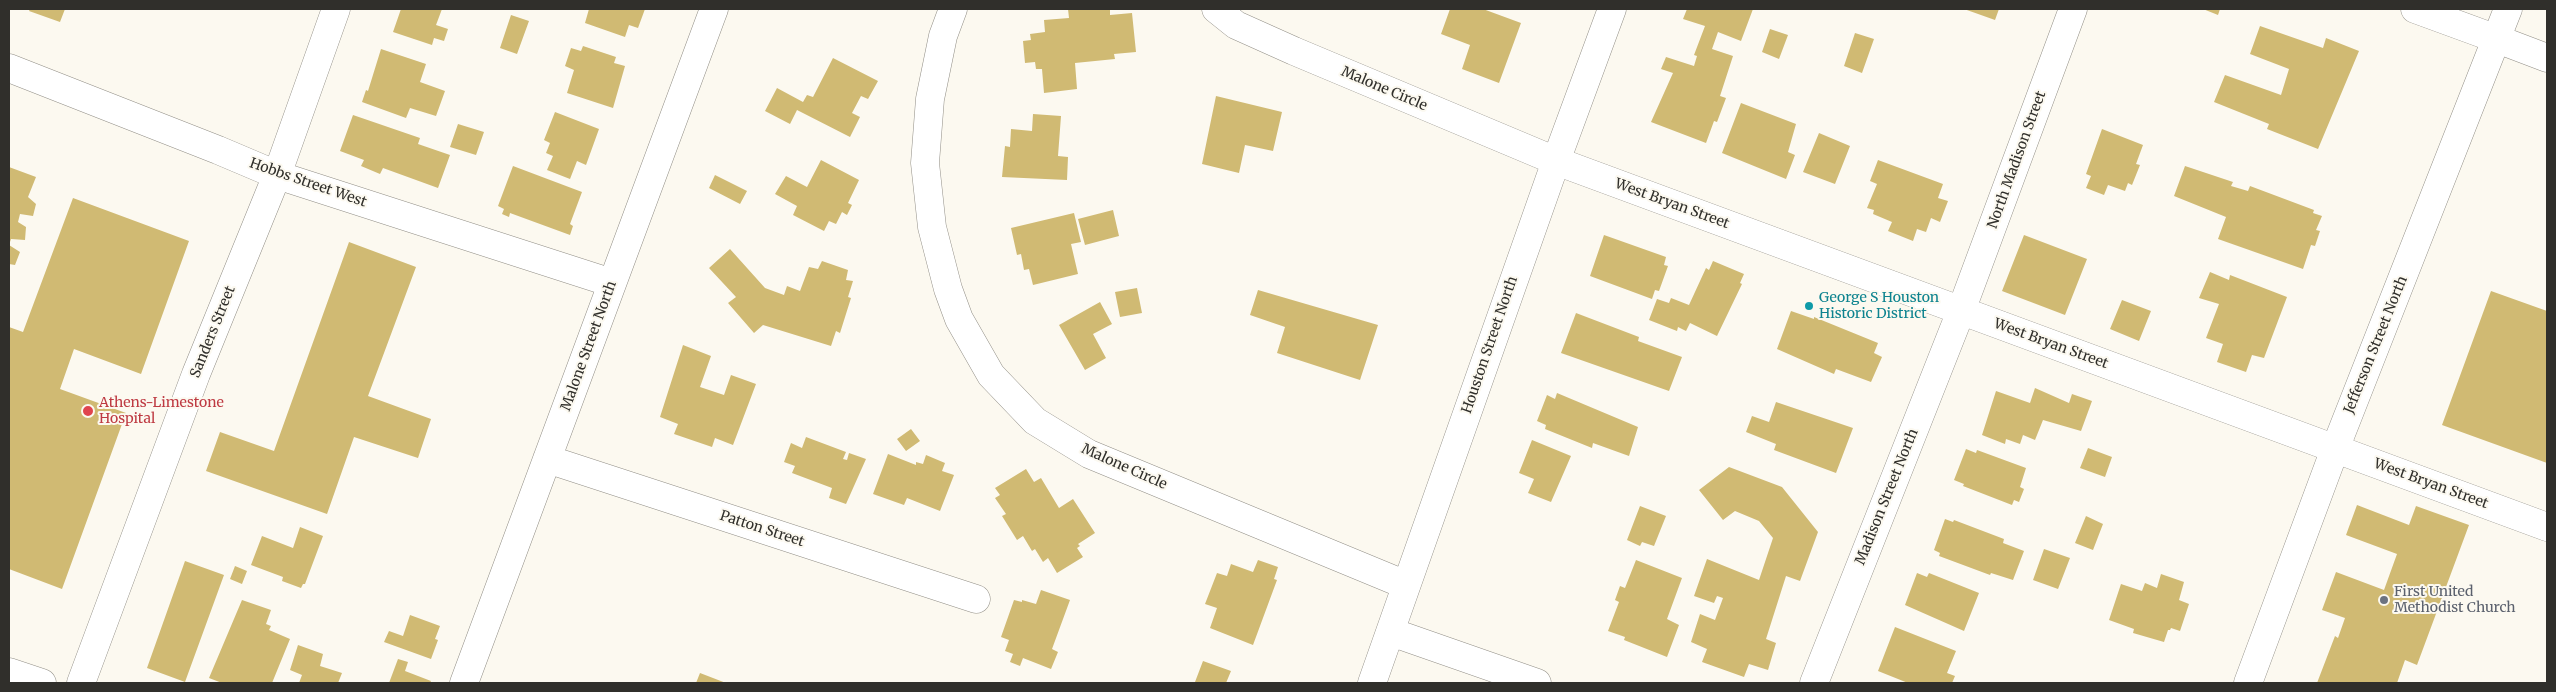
<!DOCTYPE html>
<style>
body{margin:0}
#map{position:relative;width:2556px;height:692px;overflow:hidden;background:#fcf9f0;font-family:Merriweather,serif}
canvas{display:block}
.frame{position:absolute;inset:0;border:10px solid #302f2b;pointer-events:none}
</style>
<div id="map">
<canvas width="2556" height="692"></canvas>
<div class="frame"></div>
</div>
<script>
const c = document.querySelector('canvas').getContext('2d');
c.lineJoin = 'round';
function fill(path, color) {
  c.fillStyle = color;
  c.fill(path, 'evenodd');
}
function toPath(rows) {
  const path = new Path2D();
  for (const r of rows) {
    path.moveTo(r[0], r[1]);
    for (let i = 2; i < r.length; i += 2) path.lineTo(r[i], r[i + 1]);
  }
  return path;
}
function stroke(path, color, width, dash) {
  c.strokeStyle = color;
  c.lineWidth = width;
  c.lineCap = dash ? 'butt' : 'round';
  c.setLineDash(dash || []);
  c.stroke(path);
}
function drawText(font, color, halo, rows, align = 'center') {
  c.font = font + ' Merriweather,serif';
  c.lineWidth = 4;
  c.setLineDash([]);
  c.textBaseline = 'middle';
  c.strokeStyle = halo;
  c.fillStyle = color;
  for (const [text, x, y, turn = 0] of rows) {
    c.save();
    c.translate(x, y);
    c.rotate((+turn || 0) * Math.PI / 180);
    c.textAlign = isNaN(turn) ? turn : align;
    if (halo) c.strokeText(text, 0, 0);
    c.fillText(text, 0, 0);
    c.restore();
  }
}
const building = toPath([
 [30,9,65,9,60,22,29,11],
 [401,9,442,9,436,25,448,29,444,41,434,38,432,45,393,32],
 [589,9,645,9,638,28,629,25,625,37,585,23],
 [1068,9,1110,9,1110,15,1132,13,1136,52,1114,54,1115,59,1075,63,1077,89,1044,93,1042,69,1036,69,1035,62,1025,63,1023,41,1031,40,1030,34,1045,32,1044,20,1069,18],
 [1450,9,1483,9,1521,23,1499,83,1462,69,1470,45,1441,34],
 [1687,9,1753,9,1741,41,1718,32,1712,49,1733,56,1720,96,1726,98,1717,122,1714,121,1706,143,1651,122,1673,73,1661,69,1666,57,1694,66,1697,56,1694,55,1705,26,1683,19],
 [1964,9,1999,9,1995,20],
 [2203,9,2220,9,2218,15],
 [511,15,529,21,517,54,500,48],
 [2260,26,2323,48,2326,38,2359,51,2318,149,2267,129,2269,124,2214,102,2225,75,2281,95,2289,69,2250,54],
 [1770,29,1788,35,1779,59,1762,52],
 [1855,33,1874,39,1862,73,1844,66],
 [583,46,616,57,614,63,625,66,613,108,567,93,574,70,565,66,571,48,581,51],
 [381,49,426,64,420,82,445,91,436,116,410,108,406,118,362,102,366,90,368,91],
 [833,58,878,81,868,99,861,96,852,113,860,117,850,137,797,110,790,124,765,111,777,88,803,102,807,95,813,97],
 [1216,96,1282,112,1273,151,1245,145,1239,173,1202,164],
 [1741,103,1796,124,1788,152,1795,155,1786,179,1722,153],
 [555,112,599,129,586,165,577,161,570,179,547,170,553,156,546,153,550,143,544,140],
 [1033,114,1061,116,1058,156,1068,157,1067,180,1002,177,1005,146,1010,147,1011,129,1032,131],
 [353,115,420,138,418,144,450,155,438,188,383,168,380,174,361,166,364,160,340,151],
 [458,124,484,132,476,155,450,147],
 [2102,129,2143,145,2136,164,2140,165,2132,185,2128,183,2125,191,2108,185,2104,195,2086,188,2091,176,2086,174],
 [1819,133,1850,146,1835,184,1803,172],
 [821,160,859,180,848,203,852,205,847,215,842,212,836,224,829,221,824,231,793,215,797,206,775,194,786,176,807,187],
 [1878,160,1943,184,1938,198,1948,201,1940,222,1931,218,1926,232,1917,229,1913,241,1888,231,1892,222,1873,214,1874,210,1867,208,1877,184,1870,181],
 [513,166,582,192,570,224,573,226,570,235,510,213,509,217,502,214,504,209,498,206],
 [2185,166,2233,182,2231,186,2248,191,2250,186,2314,210,2313,213,2322,216,2316,230,2320,231,2315,246,2311,245,2303,269,2218,239,2226,217,2174,196],
 [9,167,36,177,28,197,36,204,33,216,20,214,18,222,26,227,25,240,11,239,9,245,20,252,15,265,9,264],
 [715,175,747,191,740,204,709,188],
 [73,198,189,241,141,374,74,349,60,389,126,413,62,589,9,569,9,327,23,332],
 [1113,210,1119,236,1085,245,1078,219],
 [1074,213,1081,242,1071,244,1078,274,1033,285,1029,269,1024,270,1021,254,1017,255,1011,228],
 [1604,235,1666,257,1664,265,1668,266,1659,291,1655,290,1652,299,1590,276],
 [2024,235,2087,259,2065,315,2002,291],
 [349,242,416,267,368,396,431,419,418,458,354,437,327,514,206,471,220,432,274,451],
 [730,249,765,288,784,295,787,286,800,291,809,267,818,269,822,261,848,270,846,280,853,281,848,297,851,298,840,333,836,331,831,346,763,325,754,333,728,303,736,297,709,268],
 [1713,261,1744,274,1740,283,1742,284,1717,336,1690,323,1686,331,1678,327,1677,331,1649,320,1657,299,1669,303,1671,298,1689,305,1706,268,1709,270],
 [2210,272,2229,280,2230,275,2287,297,2264,358,2252,355,2246,372,2217,362,2223,344,2206,338,2219,304,2199,298],
 [1137,288,1142,313,1120,317,1115,292],
 [1258,290,1378,325,1360,380,1277,353,1285,327,1250,315],
 [2491,291,2547,311,2547,463,2442,425],
 [2122,300,2151,311,2139,341,2110,329],
 [1100,302,1112,324,1093,334,1106,358,1085,370,1059,325],
 [1791,311,1814,319,1814,317,1878,343,1874,353,1882,357,1871,382,1836,369,1834,374,1777,349],
 [1576,313,1639,337,1638,341,1682,357,1669,391,1561,353],
 [683,345,711,356,700,387,724,395,731,375,756,384,733,445,715,438,712,447,674,434,678,424,660,417],
 [2035,388,2069,403,2072,394,2092,401,2081,431,2043,420,2035,440,2023,435,2020,444,2006,439,2005,444,1982,435,1996,391,2030,403],
 [1557,393,1638,427,1629,456,1593,443,1592,448,1545,429,1546,425,1537,421,1547,395,1555,399],
 [1776,402,1853,428,1836,473,1774,450,1776,444,1746,432,1752,416,1769,422],
 [911,429,920,441,906,451,897,439],
 [806,437,846,452,843,459,847,460,849,453,866,459,846,504,829,498,832,488,792,473,795,466,784,462,791,443,802,448],
 [1532,440,1571,456,1551,502,1528,493,1534,479,1519,473],
 [2088,448,2112,457,2105,477,2080,468],
 [1966,449,1976,453,1977,450,2026,468,2020,487,2024,489,2019,502,2014,500,2012,505,1963,486,1964,484,1954,480],
 [888,454,916,465,916,462,923,464,926,455,945,463,942,471,954,475,940,511,907,498,904,505,873,494],
 [1729,467,1782,487,1818,532,1800,581,1786,576,1766,639,1776,643,1768,670,1749,664,1744,677,1702,662,1707,649,1691,642,1700,614,1715,620,1723,598,1717,596,1714,603,1694,596,1707,559,1759,580,1773,538,1759,521,1735,511,1723,520,1699,490],
 [1026,469,1034,482,1041,478,1059,508,1073,499,1095,533,1078,544,1080,546,1077,548,1083,557,1057,573,1048,558,1043,562,1035,549,1032,551,1023,536,1017,540,1002,516,1006,514,995,498,1000,495,995,488],
 [2357,505,2409,525,2416,506,2469,525,2417,665,2405,660,2397,683,2317,683,2335,636,2338,638,2345,618,2322,610,2336,572,2384,590,2397,554,2346,535],
 [1640,506,1666,516,1654,546,1642,542,1640,546,1627,540],
 [2086,516,2103,524,2093,550,2075,543],
 [1945,519,1953,522,1954,520,2004,539,2003,543,2024,551,2013,580,1991,573,1990,575,1939,556,1940,553,1934,550],
 [300,527,323,536,305,584,303,584,301,588,282,581,283,577,251,565,262,536,293,548],
 [2044,549,2070,558,2058,589,2033,580],
 [1258,560,1278,567,1274,579,1277,580,1253,645,1210,628,1217,608,1205,604,1217,573,1227,576,1231,564,1253,572],
 [1636,560,1682,578,1667,619,1679,625,1667,657,1624,640,1625,637,1608,631,1619,602,1615,600,1620,586,1625,588],
 [185,561,224,575,185,682,147,668],
 [235,566,247,571,242,584,230,579],
 [1917,573,1927,577,1929,573,1979,593,1964,631,1905,605],
 [2161,574,2184,582,2179,600,2189,604,2180,631,2171,628,2170,630,2168,630,2164,642,2133,633,2134,629,2109,620,2121,584,2142,591,2145,583,2157,588],
 [1041,590,1070,600,1052,649,1058,652,1051,669,1023,658,1020,666,1010,662,1013,654,1005,651,1009,640,1001,637,1014,600,1022,602,1022,600,1036,604],
 [242,600,271,610,266,624,271,626,269,630,290,639,272,683,222,683,209,678],
 [410,615,440,626,435,639,438,640,431,659,384,642,389,631,403,636],
 [1895,627,1956,651,1947,673,1955,676,1952,683,1908,683,1878,671],
 [298,645,323,654,320,666,342,673,338,683,299,683,302,675,290,670],
 [398,659,408,662,405,671,431,681,430,683,389,683],
 [1203,661,1231,671,1226,683,1195,682],
 [700,673,726,683,696,683]
]);
const minor = toPath([
 [953,9,943,36,930,99,925,163,932,227,948,289,959,319,991,375,1035,421,1089,454,1406,585],
 [1216,9,1236,25,1294,51,1556,161,2547,527],
 [2415,9,2497,39],
 [9,68,218,150,277,175,612,283],
 [547,459,976,599],
 [1391,632,1537,683],
 [81,683,196,374,277,175,336,9],
 [464,683,714,9],
 [1372,683,1556,161,1612,9],
 [1814,683,1961,311,2073,9]
]);
const tertiary = toPath([
 [2497,39,2547,58]
]);
const secondary = toPath([
 [9,672,42,683],
 [2248,683,2335,449,2508,9]
]);
const markers = [
 [1809,306,5,"#0f9aa8"],
 [88,411,6,"#e0444e"],
 [2384,600,5,"#6b7280"]
];
const streetNames = [
 ["Malone Circle",1384,89,23],
 ["North Madison Street",2017,160,-70],
 ["Hobbs Street West",308,183,19],
 ["West Bryan Street",1672,204,20],
 ["Sanders Street",213,332,-68],
 ["West Bryan Street",2051,344,20],
 ["Houston Street North",1490,345,-71],
 ["Jefferson Street North",2376,345,-68],
 ["Malone Street North",589,346,-70],
 ["Malone Circle",1124,467,24],
 ["West Bryan Street",2431,484,20],
 ["Madison Street North",1887,497,-68],
 ["Patton Street",762,529,18]
];
const cultureNames = [
 ["George S Houston",1819,298],
 ["Historic District",1819,314]
];
const healthNames = [
 ["Athens-Limestone",99,403],
 ["Hospital",99,419]
];
const worshipNames = [
 ["First United",2394,592],
 ["Methodist Church",2394,608]
];
fill(building, '#d0ba73');
stroke(minor, '#928f87', 29);
stroke(tertiary, '#928f87', 29);
stroke(secondary, '#928f87', 29);
stroke(minor, '#fff', 28);
stroke(tertiary, '#fff', 28);
stroke(secondary, '#fff', 28);
for (const [x, y, r, color] of markers) {
  const dot = new Path2D();
  dot.arc(x, y, r, 0, 2 * Math.PI);
  c.fillStyle = color;
  c.fill(dot);
  stroke(dot, '#fcf9f0', 2);
}
drawText('14px', '#302f2b', '#fcf9f0', streetNames);
drawText('14px', '#0d838f', '#fcf9f0', cultureNames, 'left');
drawText('14px', '#be3a42', '#fcf9f0', healthNames, 'left');
drawText('14px', '#5b616d', '#fcf9f0', worshipNames, 'left');
</script>
